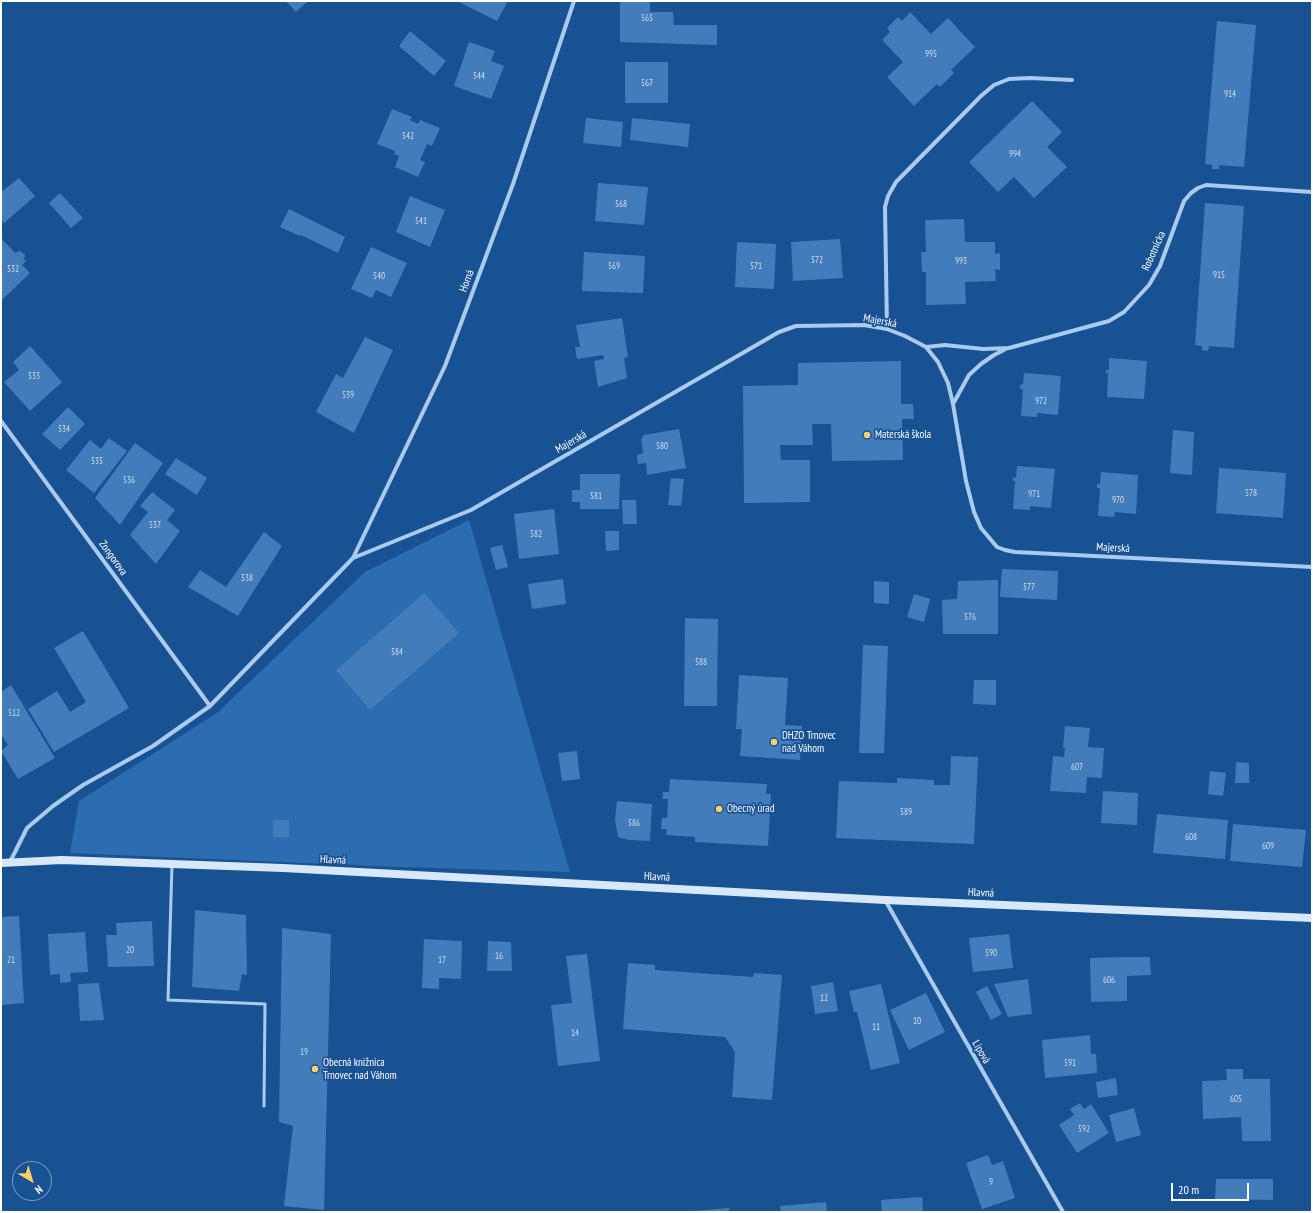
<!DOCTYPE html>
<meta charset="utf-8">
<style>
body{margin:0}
#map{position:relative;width:1313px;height:1213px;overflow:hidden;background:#195292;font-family:"PT Sans Narrow",sans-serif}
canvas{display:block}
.frame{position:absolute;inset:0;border:2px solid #fff;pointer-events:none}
.north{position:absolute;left:12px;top:1161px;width:40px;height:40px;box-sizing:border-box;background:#195292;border:1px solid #7597be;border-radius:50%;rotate:142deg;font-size:11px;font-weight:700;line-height:16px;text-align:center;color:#fff}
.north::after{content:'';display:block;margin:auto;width:14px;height:18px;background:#ffce67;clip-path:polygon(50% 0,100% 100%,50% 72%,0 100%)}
.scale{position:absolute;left:1171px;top:1183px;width:78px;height:18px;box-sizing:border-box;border:2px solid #fff;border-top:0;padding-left:5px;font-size:12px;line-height:14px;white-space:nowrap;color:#fff;-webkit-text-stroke:3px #195292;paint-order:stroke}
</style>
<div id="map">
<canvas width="1313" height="1213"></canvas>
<div class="frame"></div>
<div class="north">N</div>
<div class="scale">20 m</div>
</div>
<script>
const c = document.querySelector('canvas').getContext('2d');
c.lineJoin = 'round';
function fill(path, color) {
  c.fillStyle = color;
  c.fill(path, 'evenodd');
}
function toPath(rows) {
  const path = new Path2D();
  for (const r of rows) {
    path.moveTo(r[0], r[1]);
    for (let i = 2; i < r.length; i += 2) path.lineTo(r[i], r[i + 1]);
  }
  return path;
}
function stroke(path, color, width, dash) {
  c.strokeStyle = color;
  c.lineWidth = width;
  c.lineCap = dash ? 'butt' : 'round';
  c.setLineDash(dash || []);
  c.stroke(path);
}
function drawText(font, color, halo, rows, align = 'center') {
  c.font = font + ' "PT Sans Narrow",sans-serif';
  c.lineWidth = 3.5;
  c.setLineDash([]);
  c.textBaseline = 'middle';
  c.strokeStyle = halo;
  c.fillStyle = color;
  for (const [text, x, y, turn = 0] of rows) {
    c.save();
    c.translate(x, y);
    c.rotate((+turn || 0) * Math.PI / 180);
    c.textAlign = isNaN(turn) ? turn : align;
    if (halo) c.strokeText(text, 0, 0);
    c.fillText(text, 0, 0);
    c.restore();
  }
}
const green = toPath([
 [469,520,570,872,400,867,70,853,79,801,217,713,365,572]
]);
const building = toPath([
 [286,1,308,1,296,12],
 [457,1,508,1,497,21],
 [620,1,650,1,650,12,673,12,674,25,717,25,717,45,620,42],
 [910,12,931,34,948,18,975,47,951,70,954,73,940,87,937,84,914,106,887,77,903,62,882,40,890,32,887,28,898,17,902,21],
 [1217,21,1256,25,1244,167,1219,165,1219,169,1212,169,1212,165,1205,164],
 [410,31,446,61,434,76,399,46],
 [469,42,495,51,491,61,504,66,491,99,454,86],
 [625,62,668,62,668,103,625,103],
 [1032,101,1062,132,1047,147,1067,167,1034,198,1014,177,998,192,969,162],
 [392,109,412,117,410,120,418,124,420,120,440,128,432,146,427,144,420,160,425,162,418,177,395,167,399,156,394,154,395,151,377,144],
 [586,118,623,122,621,147,583,143],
 [632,118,690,124,688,147,630,140],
 [19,178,35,196,4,223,1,220,1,192],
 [598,183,648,187,644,225,595,221],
 [60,193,83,218,71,228,49,203],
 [410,196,445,210,430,247,396,232],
 [1205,203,1244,206,1234,348,1209,346,1208,351,1202,350,1202,346,1195,345],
 [289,209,345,237,338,253,301,235,300,236,280,227],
 [964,219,965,242,995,242,995,254,1000,253,1000,270,995,269,996,281,965,282,966,304,926,305,926,272,922,272,921,252,926,252,925,220],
 [2,239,15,253,20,251,25,255,24,259,26,261,22,265,30,273,1,301],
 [840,239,843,278,793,281,791,242],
 [737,242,776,244,774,289,735,287],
 [371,247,407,263,391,297,376,290,372,298,351,289],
 [584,252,645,256,643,293,582,291],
 [622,318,628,357,624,358,627,378,598,387,594,361,604,359,603,355,577,359,575,347,580,347,576,325],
 [365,337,393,350,354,433,316,412,336,374,343,378],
 [30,346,62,382,30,411,4,382,19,370,13,362],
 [1109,358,1147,361,1144,399,1107,397,1108,373,1106,373,1106,370,1109,370],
 [901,361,901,404,913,404,914,419,902,419,903,460,832,461,831,424,812,424,813,445,780,445,781,460,810,460,810,502,744,503,743,386,798,385,798,363],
 [1024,373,1061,376,1058,415,1037,413,1037,417,1021,416,1023,389,1020,389,1020,385,1023,384],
 [68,407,85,424,60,450,42,434],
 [679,429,686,468,647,475,646,463,638,464,637,455,643,453,641,439,644,435],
 [1173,430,1194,432,1192,475,1170,473],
 [109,438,127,451,94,493,66,470,90,440,101,449],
 [135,443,163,463,120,525,95,498],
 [176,458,207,478,197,495,165,474],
 [1017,466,1055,469,1051,508,1030,506,1030,510,1013,509,1015,481,1013,481,1013,477,1016,478],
 [1219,468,1286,473,1283,518,1216,513],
 [1101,472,1138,475,1136,514,1115,512,1114,517,1098,516,1100,488,1097,488,1097,484,1100,484],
 [580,474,620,474,619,509,580,509,580,502,572,502,572,490,580,490],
 [671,478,684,479,681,506,668,505],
 [152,492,175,510,167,520,180,531,156,564,130,535,148,512,140,506],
 [622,500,636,500,637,524,623,524],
 [554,509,559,554,519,559,514,514],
 [605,531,619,531,619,550,606,551],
 [264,532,282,546,238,616,188,587,200,570,226,587],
 [502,545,508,567,496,570,490,548],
 [1002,569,1058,571,1057,600,1000,597],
 [563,579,566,604,532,609,528,584],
 [998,580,998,634,943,634,942,600,957,599,958,581],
 [874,581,889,582,889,604,874,603],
 [424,593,459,633,370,710,336,670],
 [914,594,930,599,924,622,907,617],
 [685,618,718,619,717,706,684,706],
 [83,631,129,708,54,752,28,709,57,691,70,712,86,702,54,648],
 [863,645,888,646,884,753,859,753],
 [739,675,788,678,785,725,802,726,800,760,740,756,742,729,736,729],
 [974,680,996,680,996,705,973,704],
 [11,685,55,758,18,779,1,751,8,745,1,734,1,692],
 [1065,726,1090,728,1088,747,1104,748,1102,778,1087,777,1086,793,1050,791,1053,756,1064,757,1065,748,1063,748],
 [577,751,580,779,562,781,558,753],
 [951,756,978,757,974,844,836,838,839,781,897,783,897,778,934,780,934,785,950,785],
 [1236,762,1249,763,1249,783,1235,783],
 [1210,771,1226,773,1223,796,1208,794],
 [670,779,767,784,766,794,771,794,768,846,695,842,695,837,666,835,667,829,661,829,662,818,667,818,668,799,663,799,663,792,669,792],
 [1103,791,1138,793,1137,825,1101,823],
 [617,801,652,804,650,841,629,840,618,837,615,820],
 [1157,814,1228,820,1225,859,1153,853],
 [273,820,289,820,289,837,273,837],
 [1233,824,1306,830,1302,867,1230,861],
 [195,910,246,915,247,975,242,974,239,991,192,987],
 [19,916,24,1003,1,1005,1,917],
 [152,921,154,966,108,967,106,935,117,935,116,923],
 [282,928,331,934,324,1210,284,1206,293,1126,279,1122],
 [85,932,88,972,70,973,71,982,60,983,60,974,50,975,48,934],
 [1009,934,1013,968,973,972,969,938],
 [424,939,462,941,461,979,439,978,439,989,422,988],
 [488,941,511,942,512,971,487,971],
 [587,954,600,1061,558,1066,551,1005,572,1003,566,956],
 [1127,957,1150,957,1151,975,1127,976,1127,1001,1091,1002,1090,958],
 [628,963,655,965,655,970,753,977,754,973,782,975,772,1100,732,1097,735,1052,725,1037,623,1029],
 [1028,979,1032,1014,1008,1017,994,984],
 [833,982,838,1011,815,1014,811,986],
 [99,983,104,1020,80,1021,78,984],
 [881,984,900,1063,871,1070,857,1012,854,1012,849,991],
 [987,986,1002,1014,991,1020,976,992],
 [926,993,945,1032,909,1050,890,1010],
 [1090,1035,1091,1054,1096,1054,1097,1073,1045,1078,1042,1040],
 [1226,1069,1243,1069,1243,1079,1270,1079,1271,1141,1242,1141,1241,1117,1203,1119,1202,1081,1227,1080],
 [1116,1078,1118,1095,1098,1098,1096,1082],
 [1080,1103,1084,1109,1091,1104,1109,1133,1077,1153,1059,1125,1074,1115,1070,1109],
 [1134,1108,1141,1135,1116,1142,1109,1115],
 [988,1155,992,1165,1003,1161,1015,1198,982,1209,966,1163],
 [1216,1179,1273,1179,1273,1200,1215,1199],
 [922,1197,923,1212,882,1212,881,1200],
 [826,1202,827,1212,781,1212,780,1206],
 [729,1208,729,1212,693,1212,693,1211]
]);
const lane = toPath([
 [172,864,168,1000,265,1004,264,1106]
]);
const street = toPath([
 [887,329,885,207,888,196,896,182,981,96,994,85,1009,79,1030,78,1072,80],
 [926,347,945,345,983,349,1009,348,1109,321,1124,312,1149,285,1160,266,1184,201,1191,193,1198,188,1206,185,1312,192],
 [953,404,969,375,981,364,994,355,1006,349],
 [1,421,210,706],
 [353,558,471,510,779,332,796,326,864,325,887,329,905,336,926,347,938,362,948,383,953,404,966,481,974,512,981,528,997,547,1005,550,1015,552,1312,567],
 [10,862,27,828,53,806,83,785,153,746,210,706,353,558,445,366,513,184,574,1],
 [885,900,1063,1212]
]);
const secondary = toPath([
 [1,863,62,860,283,868,885,900,1312,918]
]);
const markers = [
 [867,435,4,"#ffce67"],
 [774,742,4,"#ffce67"],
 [719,809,4,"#ffce67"],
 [315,1069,4,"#ffce67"]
];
const numberNames = [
 ["565",647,18],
 ["995",931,54],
 ["544",479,76],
 ["567",647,83],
 ["914",1230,94],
 ["542",408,136],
 ["994",1015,154],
 ["568",621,204],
 ["541",421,221],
 ["572",817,260],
 ["993",961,261],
 ["569",614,266],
 ["571",756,266],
 ["532",13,269],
 ["915",1219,275],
 ["540",379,276],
 ["533",34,376],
 ["539",348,395],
 ["972",1041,401],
 ["534",64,429],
 ["580",662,446],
 ["535",97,461],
 ["536",129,480],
 ["578",1251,493],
 ["971",1034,494],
 ["581",596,496],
 ["970",1118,500],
 ["537",155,525],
 ["582",536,534],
 ["538",247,578],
 ["577",1029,587],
 ["576",970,617],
 ["584",397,652],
 ["588",701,662],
 ["512",14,713],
 ["607",1077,767],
 ["589",906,812],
 ["586",634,823],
 ["608",1191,837],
 ["609",1268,846],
 ["20",130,950],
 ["590",991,953],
 ["16",499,956],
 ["21",11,960],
 ["17",442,960],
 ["606",1109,980],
 ["12",824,998],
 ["10",917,1021],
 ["11",876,1027],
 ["14",575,1033],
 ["19",304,1052],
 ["591",1070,1063],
 ["605",1236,1099],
 ["592",1084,1129],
 ["9",991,1182]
];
const streetNames = [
 ["Robotnícka",1154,251,-66],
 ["Horná",467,281,-70],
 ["Majerská",880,321,11],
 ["Majerská",571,442,-30],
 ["Majerská",1113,548,3],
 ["Zongorova",113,558,54],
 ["Hlavná",333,860,3],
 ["Hlavná",657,877,3],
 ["Hlavná",981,893,3],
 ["Lipová",981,1052,60]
];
const poiNames = [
 ["Materská škola",875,435],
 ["DHZO Trnovec",782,736],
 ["nad Váhom",782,749],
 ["Obecný úrad",727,809],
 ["Obecná knižnica",323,1063],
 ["Trnovec nad Váhom",323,1076]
];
fill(green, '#2c6db1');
fill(building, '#427cba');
stroke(lane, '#a9cbf0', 3);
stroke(street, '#a9cbf0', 4);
stroke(secondary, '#d7e8fb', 8);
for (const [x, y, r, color] of markers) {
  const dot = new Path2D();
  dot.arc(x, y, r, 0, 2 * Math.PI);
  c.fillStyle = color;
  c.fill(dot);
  stroke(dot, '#195292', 1.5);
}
drawText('9px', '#d0deee', null, numberNames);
drawText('11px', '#fff', '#195292', streetNames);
drawText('11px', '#fff', '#195292', poiNames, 'left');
</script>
